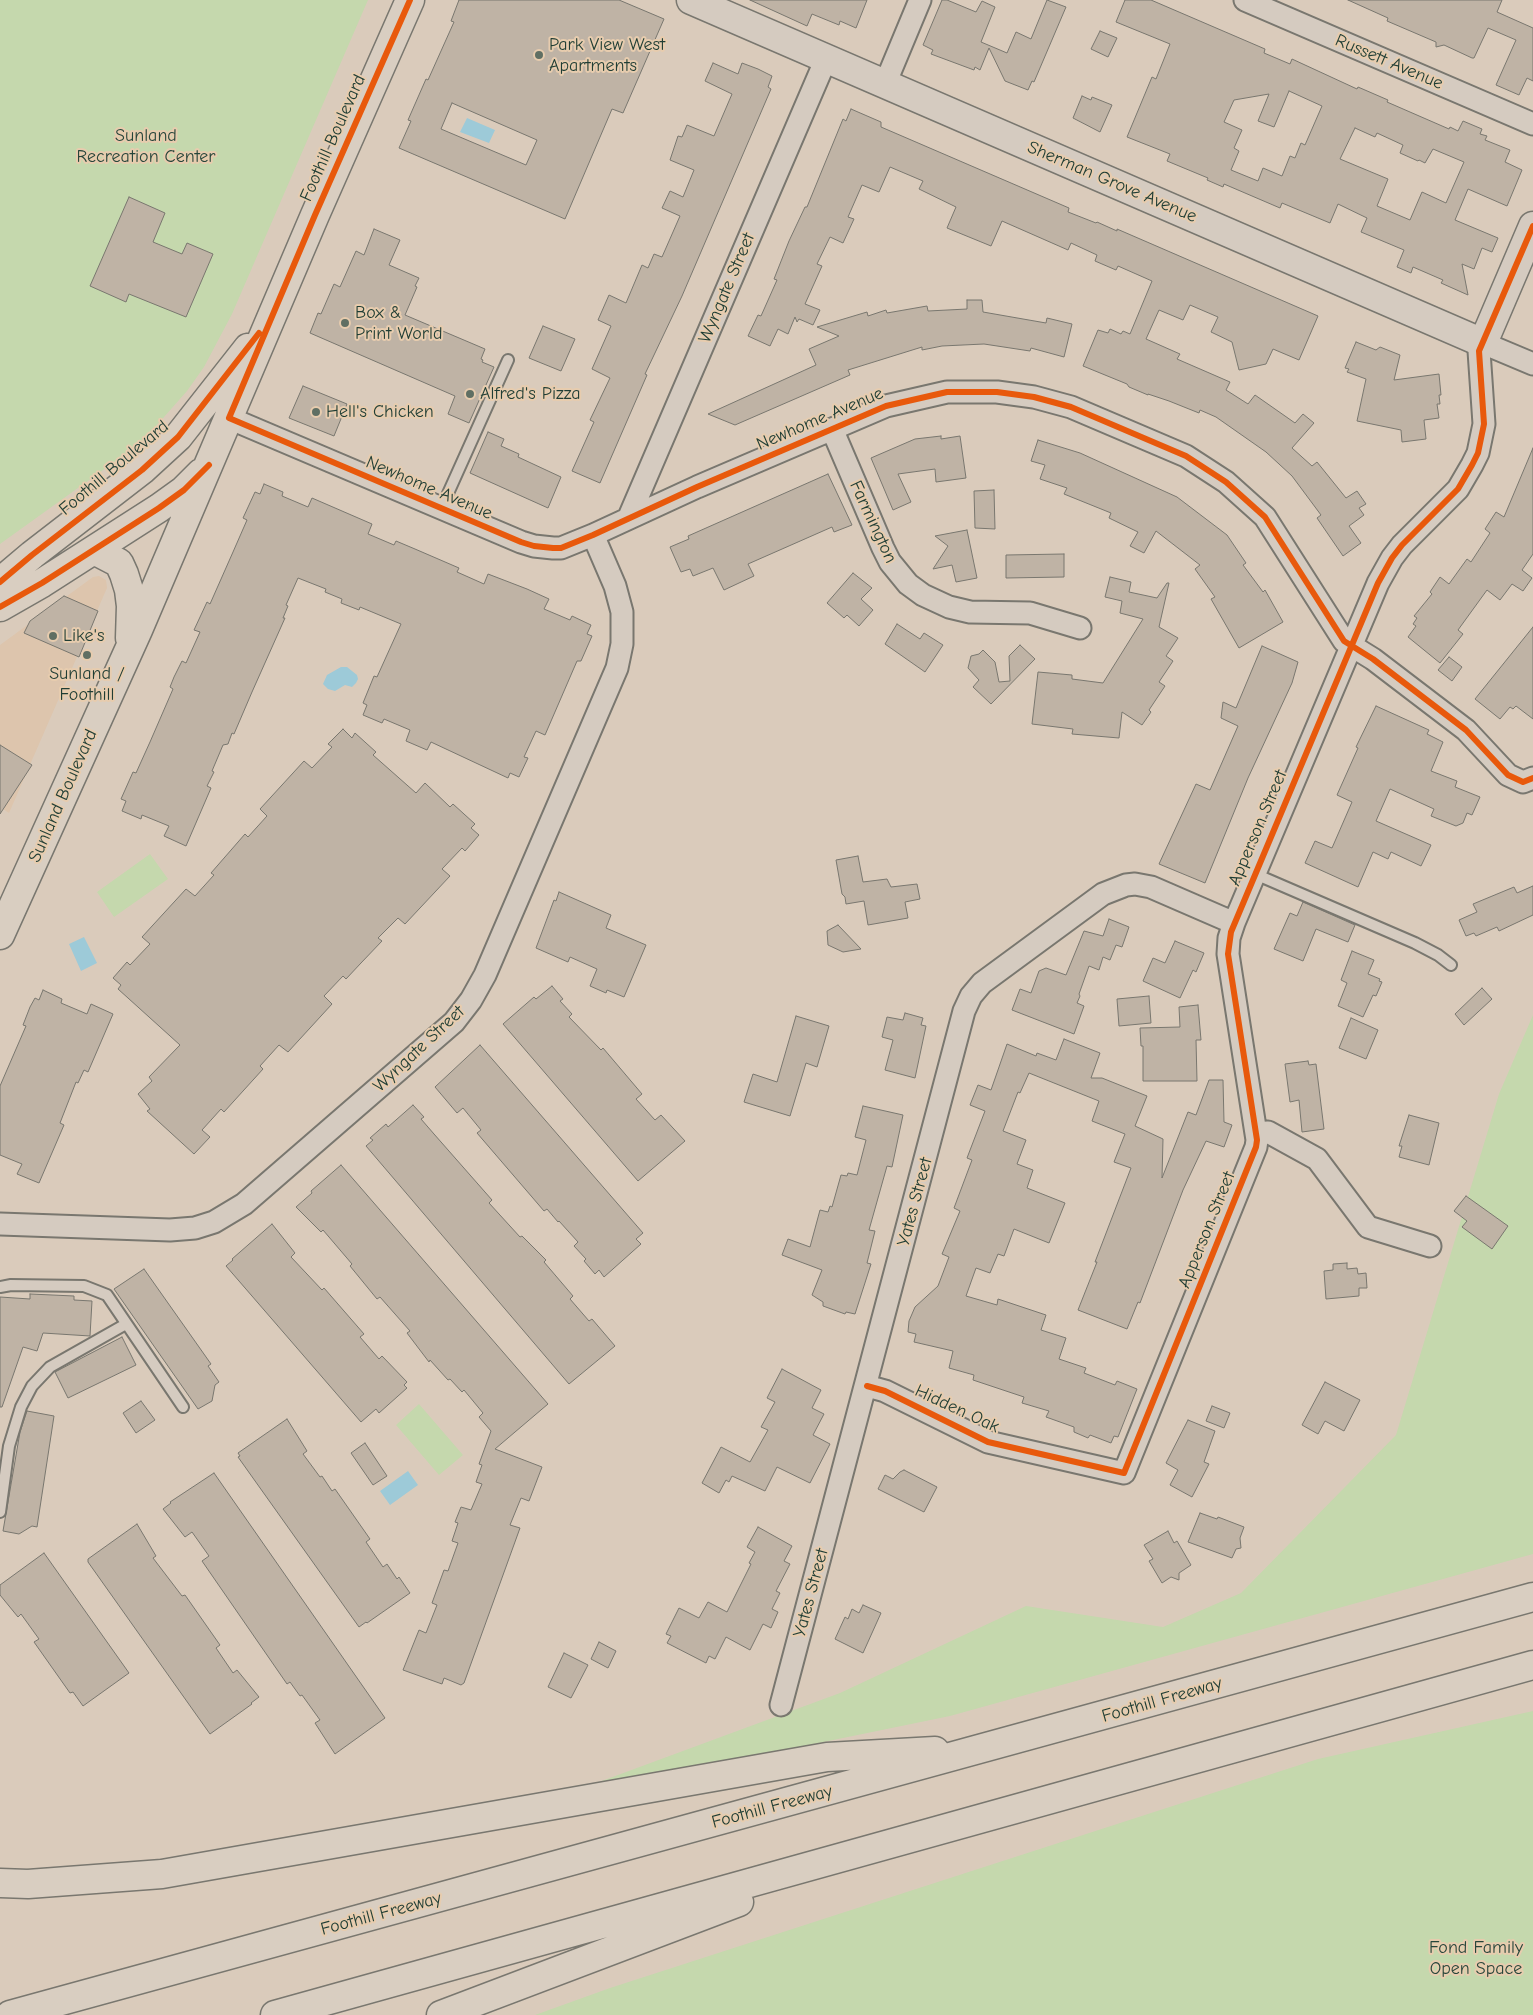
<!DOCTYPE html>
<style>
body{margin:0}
canvas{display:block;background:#dacbbb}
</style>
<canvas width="1533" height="2015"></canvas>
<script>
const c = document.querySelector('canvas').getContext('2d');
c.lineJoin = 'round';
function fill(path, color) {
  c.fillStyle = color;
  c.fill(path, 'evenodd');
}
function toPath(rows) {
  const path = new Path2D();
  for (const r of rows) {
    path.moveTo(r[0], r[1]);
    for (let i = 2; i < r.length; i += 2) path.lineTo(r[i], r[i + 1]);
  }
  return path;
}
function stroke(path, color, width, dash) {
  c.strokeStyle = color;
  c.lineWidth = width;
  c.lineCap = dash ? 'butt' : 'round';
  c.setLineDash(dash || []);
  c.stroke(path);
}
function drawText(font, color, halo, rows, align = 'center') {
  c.font = font + ' "Comic Neue",sans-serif';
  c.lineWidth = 4;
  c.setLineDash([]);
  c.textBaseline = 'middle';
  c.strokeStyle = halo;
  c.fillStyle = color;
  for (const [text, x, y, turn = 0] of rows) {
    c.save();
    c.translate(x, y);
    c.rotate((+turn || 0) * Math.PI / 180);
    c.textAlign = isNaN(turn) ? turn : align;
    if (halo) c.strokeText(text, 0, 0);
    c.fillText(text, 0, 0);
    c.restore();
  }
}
const built = toPath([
 [99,576,106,580,107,588,9,813,0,807,0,645,93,577]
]);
const green = toPath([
 [0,0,368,0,232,314,204,367,187,391,142,442,0,544],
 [150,854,168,879,114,917,97,892],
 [1533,1015,1533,1554,950,1716,561,1796,840,1693,1026,1606,1163,1627,1241,1593,1396,1435,1499,1094],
 [419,1404,463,1455,439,1475,396,1425],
 [1533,1711,1533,2015,535,2015,610,1988,1318,1759]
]);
const water = toPath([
 [467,118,495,130,489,143,460,132],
 [341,667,347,667,357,675,358,679,356,683,352,687,345,685,335,691,328,689,323,684,327,675],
 [84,937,97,963,81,971,69,944],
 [408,1471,418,1485,390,1505,380,1491]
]);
const building = toPath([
 [459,0,619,0,664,19,623,113,612,109,565,219,399,148,411,121,408,120,426,79,428,80,454,22,451,21,459,0],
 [452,103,537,140,526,165,441,129,452,103],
 [750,0,867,0,856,28,840,21,839,25,812,14,807,26,750,0],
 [942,0,947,0,976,12,982,1,995,7,981,42,1007,53,1016,32,1031,39,1047,0,1066,7,1034,82,1032,81,1028,90,1005,81,989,48,980,70,975,67,974,70,931,54,933,50,923,45,942,0],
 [1125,0,1151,0,1265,49,1264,53,1290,64,1292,59,1357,89,1358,87,1388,100,1387,102,1449,129,1450,127,1458,131,1463,121,1482,129,1480,134,1487,136,1485,140,1510,150,1505,162,1522,170,1507,206,1468,189,1455,220,1498,238,1492,252,1482,248,1474,269,1462,264,1468,295,1441,283,1443,280,1413,267,1411,273,1397,267,1404,250,1361,232,1367,218,1338,204,1330,223,1282,203,1280,208,1224,184,1223,187,1207,180,1208,178,1167,161,1170,154,1127,137,1152,77,1156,79,1170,44,1116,22,1125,0],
 [1289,91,1322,106,1305,145,1301,143,1295,158,1290,156,1282,176,1263,168,1258,181,1231,170,1239,151,1234,148,1242,130,1224,122,1234,100,1269,94,1258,121,1274,127,1289,91],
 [1355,128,1375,137,1377,133,1403,145,1400,153,1418,161,1419,160,1425,163,1433,149,1464,162,1446,203,1422,192,1410,220,1377,206,1388,179,1340,159,1355,128],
 [1348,0,1502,0,1497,12,1533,28,1533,81,1527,78,1519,95,1496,85,1516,40,1488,28,1474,58,1472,58,1444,45,1436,47,1436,42,1387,21,1388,18,1348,0],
 [1100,31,1117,38,1108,57,1091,49,1100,31],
 [713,63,738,74,742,63,758,69,772,76,768,87,771,89,682,296,645,374,647,375,600,483,572,471,594,422,590,420,610,378,592,369,611,326,598,320,609,295,626,303,642,265,648,268,654,254,662,257,680,216,662,208,670,191,683,197,694,170,670,160,678,136,682,137,687,125,714,136,732,94,705,81,713,63],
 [1082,96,1091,100,1092,97,1112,105,1100,132,1073,118,1082,96],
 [851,109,881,122,881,127,1069,208,1068,212,1096,223,1097,222,1117,231,1117,229,1318,316,1299,360,1273,349,1266,364,1239,370,1232,342,1211,332,1218,317,1190,305,1183,320,1159,310,1146,339,1180,354,1177,359,1230,382,1226,390,1248,404,1255,395,1295,423,1303,414,1314,423,1292,448,1312,466,1317,462,1346,498,1357,491,1366,504,1359,508,1364,515,1349,526,1361,543,1343,556,1317,518,1321,515,1292,476,1266,452,1216,417,1200,410,1199,413,1169,401,1148,394,1148,395,1129,387,1127,384,1083,366,1098,330,1108,333,1110,329,1121,334,1123,331,1130,334,1152,281,1118,266,1116,270,1095,261,1097,255,1071,243,1068,250,1002,221,991,246,947,228,956,207,919,189,923,181,890,167,879,192,862,185,848,217,854,219,843,243,830,237,817,264,822,266,805,304,820,310,813,325,799,319,797,322,795,317,788,334,778,329,770,346,748,336,758,315,761,316,777,280,774,279,789,241,805,207,807,207,843,119,846,121,851,109],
 [129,197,165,213,153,242,182,254,187,243,213,254,186,317,129,294,126,302,90,286,129,197],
 [374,229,400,240,389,265,419,278,415,286,417,287,405,315,485,349,481,359,483,360,482,362,494,367,469,423,448,414,455,396,310,333,318,313,321,314,334,284,340,287,356,251,364,255,374,229],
 [967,300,982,300,983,312,1046,323,1047,318,1072,324,1064,357,1031,348,1030,351,984,344,942,346,922,350,922,347,848,370,850,375,735,425,708,414,816,365,809,349,839,336,817,327,867,312,868,316,886,310,887,313,927,306,928,311,967,309,967,300],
 [543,326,575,339,561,371,529,358,543,326],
 [1356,342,1376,350,1380,347,1400,355,1394,380,1439,374,1441,395,1439,395,1440,404,1437,404,1439,418,1424,420,1426,439,1402,442,1401,430,1357,421,1366,379,1347,372,1349,369,1345,368,1356,342],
 [303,386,347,404,334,436,289,418,303,386],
 [488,432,504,439,501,446,519,454,518,457,561,477,548,508,470,473,488,432],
 [941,436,941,439,960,436,966,478,936,482,935,469,898,474,911,502,893,510,871,458,915,439,941,436],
 [1038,440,1080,453,1177,497,1227,535,1246,563,1243,565,1263,592,1265,590,1283,622,1239,648,1211,599,1215,597,1195,569,1200,565,1156,531,1144,553,1130,546,1138,532,1109,518,1111,513,1064,494,1067,488,1040,479,1045,465,1031,461,1038,440],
 [1533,448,1533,554,1522,570,1532,578,1523,591,1512,584,1500,600,1487,590,1458,630,1463,634,1440,663,1408,637,1416,626,1413,624,1417,618,1414,616,1432,594,1430,592,1440,577,1449,584,1467,559,1471,562,1490,533,1485,529,1496,512,1504,517,1533,448],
 [828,474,852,525,834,532,832,527,748,564,754,576,724,590,713,568,693,576,690,569,681,572,670,547,689,539,688,536,828,474],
 [264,484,283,492,282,496,308,507,312,498,372,524,368,534,394,545,396,541,415,549,459,568,457,572,484,584,488,574,527,589,549,599,544,609,570,620,572,616,591,625,587,634,592,636,581,661,577,661,545,735,536,731,524,757,528,758,519,777,510,773,508,778,431,742,427,750,406,741,410,730,384,719,382,723,363,715,367,705,363,703,374,676,377,677,401,624,360,607,359,610,341,603,342,599,325,592,326,589,298,578,286,605,288,606,283,618,285,618,252,692,234,734,232,733,228,744,223,745,212,771,214,772,207,786,211,788,186,846,164,836,169,826,142,815,141,819,122,811,126,801,121,799,133,772,136,773,150,742,173,689,170,687,174,677,182,661,186,663,200,632,194,630,207,602,210,604,233,552,247,520,243,518,255,492,260,494,264,484],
 [994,490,995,529,975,528,974,491,994,490],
 [967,530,977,578,956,582,952,565,933,569,948,546,935,536,967,530],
 [1064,554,1064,577,1006,578,1006,555,1064,554],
 [853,573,872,588,861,599,873,610,859,626,847,615,844,618,827,603,853,573],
 [1110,577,1131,582,1129,592,1157,598,1167,583,1169,583,1159,627,1178,638,1166,656,1173,661,1159,682,1165,686,1149,710,1151,712,1142,725,1122,712,1119,738,1072,734,1073,729,1032,724,1038,672,1072,675,1072,679,1103,683,1143,619,1120,613,1122,601,1105,597,1110,577],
 [64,596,98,611,79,657,24,633,30,621,64,596],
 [897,624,920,639,924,633,943,645,925,672,885,644,897,624],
 [1533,627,1533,719,1516,706,1513,709,1510,707,1500,719,1475,699,1533,627],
 [1020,645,1035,659,991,704,973,687,979,680,968,668,971,656,979,654,983,650,995,662,999,682,1010,681,1009,656,1020,645],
 [1262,646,1298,662,1292,683,1248,778,1205,883,1159,864,1196,784,1210,790,1238,726,1221,718,1223,702,1236,708,1262,646],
 [1449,657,1462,667,1452,681,1438,670,1449,657],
 [1376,706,1429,730,1427,734,1443,742,1431,771,1457,781,1455,787,1480,797,1472,815,1467,813,1463,823,1456,826,1431,816,1434,809,1390,789,1376,821,1431,845,1421,866,1391,852,1388,859,1373,852,1358,887,1305,863,1315,841,1332,848,1352,802,1337,795,1358,748,1356,747,1376,706],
 [343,729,352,738,355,733,376,752,373,755,416,793,425,783,450,807,453,804,475,824,471,828,479,835,465,851,462,848,442,869,450,876,405,924,398,918,378,938,382,941,361,963,346,979,343,976,324,996,332,1004,288,1052,279,1045,260,1066,263,1069,224,1112,221,1109,202,1130,210,1137,194,1154,147,1111,150,1109,138,1094,152,1081,149,1077,180,1045,118,989,121,985,113,978,127,962,130,965,150,944,142,937,186,889,195,896,214,875,211,873,245,834,248,837,267,816,260,809,304,761,312,768,332,747,328,744,343,729],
 [0,745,32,765,0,814,0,745],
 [858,856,863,882,887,879,891,887,917,884,920,899,905,902,908,918,868,925,864,901,846,904,845,897,842,894,836,860,858,856],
 [1533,886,1533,915,1499,931,1497,927,1476,936,1474,933,1466,936,1459,920,1477,912,1473,904,1514,887,1517,893,1533,886],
 [559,892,611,915,606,928,646,945,624,997,607,990,606,993,590,986,597,969,570,957,568,962,536,948,554,900,556,901,559,892],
 [1303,902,1355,925,1348,942,1316,929,1303,961,1274,949,1290,913,1297,916,1303,902],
 [1109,919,1129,927,1122,947,1116,945,1110,960,1103,957,1099,970,1089,966,1079,994,1080,996,1077,1003,1084,1006,1074,1034,1012,1010,1020,989,1031,993,1039,971,1046,968,1066,975,1084,931,1103,936,1109,919],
 [838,925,861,949,843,952,828,945,827,931,838,925],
 [1175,941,1204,953,1196,972,1193,970,1180,998,1143,981,1153,958,1165,963,1175,941],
 [1352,951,1374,960,1368,974,1380,979,1379,981,1382,982,1376,996,1373,995,1363,1017,1338,1006,1347,983,1341,980,1352,951],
 [552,986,563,999,560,1001,572,1014,569,1017,601,1050,603,1048,642,1094,636,1099,655,1120,661,1115,685,1141,638,1181,503,1024,534,997,536,999,552,986],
 [1482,988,1492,999,1464,1025,1455,1014,1482,988],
 [43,990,62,999,61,1003,87,1014,91,1004,113,1014,88,1072,84,1070,78,1083,76,1082,60,1123,64,1125,39,1183,17,1174,22,1164,0,1155,0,1086,26,1026,23,1025,30,1007,35,998,39,1000,43,990],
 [1149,996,1151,1023,1119,1026,1117,999,1149,996],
 [1198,1005,1201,1040,1196,1040,1197,1081,1143,1081,1143,1046,1141,1046,1140,1028,1180,1027,1179,1007,1198,1005],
 [905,1013,923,1018,921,1025,926,1026,915,1078,885,1070,893,1040,882,1037,887,1017,903,1020,905,1013],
 [796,1016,829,1026,817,1067,806,1063,790,1116,744,1102,753,1074,777,1082,796,1016],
 [1351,1018,1378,1030,1366,1059,1339,1048,1351,1018],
 [1064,1039,1100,1053,1091,1078,1102,1078,1147,1096,1135,1126,1163,1139,1162,1178,1188,1112,1196,1115,1209,1080,1223,1080,1224,1122,1232,1125,1224,1147,1206,1141,1183,1190,1140,1303,1138,1302,1127,1329,1078,1310,1097,1262,1095,1262,1131,1168,1114,1162,1125,1134,1092,1121,1099,1101,1029,1073,1020,1093,1018,1092,1003,1131,1026,1140,1017,1164,1033,1170,1027,1188,1065,1203,1049,1243,1014,1229,1004,1256,998,1254,990,1273,976,1268,966,1296,997,1305,998,1299,1046,1315,1041,1330,1066,1338,1059,1359,1086,1368,1084,1373,1115,1385,1117,1381,1137,1389,1118,1437,1114,1436,1111,1443,1090,1435,1088,1438,1074,1432,1074,1427,1046,1417,1049,1411,1022,1403,1024,1397,973,1380,974,1375,949,1368,953,1351,914,1342,916,1334,908,1332,909,1321,915,1307,938,1286,949,1257,942,1254,960,1211,954,1208,972,1160,967,1158,985,1111,970,1105,978,1085,991,1090,1007,1044,1036,1056,1037,1053,1056,1060,1064,1039],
 [480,1045,643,1233,636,1239,641,1244,604,1277,599,1270,595,1274,584,1261,586,1259,574,1246,578,1242,559,1221,558,1222,547,1209,544,1211,532,1197,477,1133,481,1130,463,1108,457,1113,435,1087,480,1045],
 [1308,1061,1309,1065,1316,1064,1324,1129,1302,1132,1299,1100,1290,1102,1285,1064,1308,1061],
 [413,1105,424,1117,421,1119,434,1134,492,1200,489,1203,520,1237,522,1236,546,1260,544,1262,573,1296,570,1299,589,1321,592,1319,615,1346,569,1384,366,1146,373,1140,370,1138,386,1124,388,1127,413,1105],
 [863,1106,903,1115,892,1167,887,1166,869,1230,875,1231,867,1263,871,1264,855,1314,846,1312,845,1314,823,1306,823,1302,812,1295,822,1270,782,1255,788,1239,810,1247,820,1210,828,1212,830,1206,832,1207,841,1175,847,1176,848,1173,857,1175,866,1140,855,1137,863,1106],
 [1409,1115,1439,1123,1429,1165,1399,1157,1402,1146,1399,1146,1409,1115],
 [341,1165,548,1404,495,1449,542,1467,529,1501,521,1498,510,1525,520,1528,464,1683,461,1685,444,1678,442,1684,403,1670,419,1630,426,1633,437,1605,432,1603,444,1570,448,1571,458,1543,452,1541,458,1523,455,1522,461,1507,471,1510,482,1484,476,1482,482,1465,479,1464,491,1431,479,1417,483,1413,464,1390,462,1392,450,1379,448,1380,430,1360,429,1362,407,1333,410,1331,380,1297,377,1299,350,1266,352,1264,323,1230,321,1232,296,1207,312,1193,311,1191,341,1165],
 [1466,1196,1508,1226,1492,1249,1462,1227,1467,1221,1454,1211,1466,1196],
 [272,1224,295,1253,291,1257,322,1290,324,1288,364,1334,360,1337,379,1359,382,1356,407,1382,404,1385,407,1388,379,1413,376,1409,361,1422,226,1266,233,1260,232,1259,272,1224],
 [1347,1263,1347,1269,1357,1268,1358,1274,1366,1273,1367,1288,1359,1288,1359,1296,1326,1299,1324,1271,1333,1270,1333,1264,1347,1263],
 [144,1269,211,1364,208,1366,219,1382,215,1385,212,1401,198,1409,114,1289,144,1269],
 [30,1294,74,1296,74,1300,92,1301,90,1336,43,1333,37,1351,23,1347,2,1407,0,1407,0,1297,30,1299,30,1294],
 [122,1337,136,1365,68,1398,55,1372,122,1337],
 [782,1369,821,1390,812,1408,824,1414,813,1435,830,1444,810,1483,777,1467,765,1491,732,1476,729,1482,726,1480,719,1493,702,1483,721,1447,750,1462,768,1430,761,1427,775,1402,767,1398,782,1369],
 [1325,1382,1360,1400,1344,1431,1325,1421,1318,1434,1302,1425,1325,1382],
 [141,1401,155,1420,136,1433,123,1413,141,1401],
 [1212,1406,1230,1413,1224,1428,1206,1421,1212,1406],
 [27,1411,54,1416,37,1527,32,1526,19,1534,3,1531,20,1432,27,1411],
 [287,1419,307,1451,303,1454,320,1477,322,1476,332,1491,335,1489,370,1539,366,1542,383,1567,387,1564,397,1579,399,1577,410,1593,367,1623,366,1622,359,1627,238,1457,240,1456,238,1453,287,1419],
 [1188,1420,1215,1431,1204,1462,1209,1464,1192,1497,1170,1485,1178,1470,1166,1463,1188,1420],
 [365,1443,387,1476,373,1485,351,1453,365,1443],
 [904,1470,937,1487,924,1512,878,1489,885,1475,893,1479,900,1472,904,1470],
 [214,1473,385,1718,335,1754,315,1723,320,1720,302,1695,300,1696,290,1682,287,1684,202,1561,209,1556,192,1532,185,1537,163,1509,171,1503,170,1502,214,1473],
 [1200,1513,1217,1519,1218,1517,1244,1527,1240,1538,1241,1548,1236,1549,1232,1558,1188,1542,1200,1513],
 [137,1524,156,1556,153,1558,182,1596,185,1595,220,1645,216,1648,233,1673,237,1670,259,1697,251,1703,252,1704,210,1734,88,1562,88,1559,137,1524],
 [758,1527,792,1546,784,1561,790,1564,776,1591,780,1593,772,1609,778,1612,771,1628,763,1624,750,1650,726,1637,715,1659,709,1656,706,1663,667,1643,671,1636,666,1634,679,1608,699,1618,708,1602,727,1612,751,1564,749,1563,755,1552,747,1547,758,1527],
 [1168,1531,1174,1543,1177,1541,1191,1565,1179,1573,1179,1580,1171,1577,1162,1583,1149,1561,1153,1559,1144,1545,1168,1531],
 [44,1553,129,1673,83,1706,73,1692,70,1693,34,1642,39,1639,21,1614,18,1617,0,1595,0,1585,44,1553],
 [863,1605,881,1613,863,1653,835,1639,845,1617,848,1619,852,1609,859,1613,863,1605],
 [599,1642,616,1651,608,1668,591,1659,599,1642],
 [564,1653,588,1665,571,1698,548,1687,564,1653]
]);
const lane = toPath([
 [441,509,508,360],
 [1255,874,1415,943,1438,955,1451,965],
 [0,1287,11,1285,84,1286,107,1295,183,1407],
 [0,1512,9,1446,21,1407,32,1386,50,1367,126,1324]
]);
const street = toPath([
 [1245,0,1533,124],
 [885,84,920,0],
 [229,418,521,542,534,546,553,548,561,548,593,535,697,487,886,406,947,392,997,392,1034,397,1071,407,1186,456,1226,482,1265,517,1344,641,1373,659,1466,730,1508,775,1523,782,1533,778],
 [832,429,883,548,890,562,908,584,923,595,949,607,970,612,1030,613,1080,628],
 [629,517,826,59],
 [1256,1133,1268,1132,1317,1159,1368,1227,1430,1246],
 [0,1224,170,1230,195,1228,214,1222,244,1204,454,1022,471,1000,485,975,617,668,622,644,622,612,615,586,593,535],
 [867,1386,885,1391,988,1442,1124,1473,1256,1147,1257,1140,1228,954,1229,938,1234,923,1378,583,1392,558,1402,545,1458,489,1472,465,1478,453,1484,424,1479,351,1483,343,1533,364],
 [781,1705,964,1011,971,996,982,983,1103,894,1126,885,1135,884,1151,887,1234,923]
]);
const secondary = toPath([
 [691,0,1483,343,1533,226]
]);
const primary = toPath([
 [94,550,119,563,124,574,129,590,131,606,130,638],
 [0,582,32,555,142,470,178,437,248,348],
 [0,607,42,583,159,508,184,490,201,473],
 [0,935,138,630,315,215,410,0]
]);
const highway = toPath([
 [0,1883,28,1884,162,1874,827,1757,935,1751],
 [10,2015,1533,1597],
 [275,2015,1533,1665],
 [441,2015,739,1902]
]);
const cycleway = toPath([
 [410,0,315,215,229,418,521,542,534,546,553,548,561,548,593,535,697,487,886,406,947,392,997,392,1034,397,1071,407,1186,456,1226,482,1265,517,1344,641,1373,659,1466,730,1508,775,1523,782,1533,778],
 [0,582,32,555,142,470,178,437,259,333],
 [0,607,42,583,159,508,184,490,209,465],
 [867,1386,885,1391,988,1442,1124,1473,1256,1147,1257,1140,1228,954,1231,932,1378,583,1392,558,1402,545,1458,489,1472,465,1478,453,1484,424,1479,351,1533,226]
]);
const markers = [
 [539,55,5,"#606f63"],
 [345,323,5,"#606f63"],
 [470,394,5,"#606f63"],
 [316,412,5,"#606f63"],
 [53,636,5,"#606f63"],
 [87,655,5,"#606f63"]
];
const poiNames = [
 ["Park View West",549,45],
 ["Apartments",549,66],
 ["Box &",355,313],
 ["Print World",355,334],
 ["Alfred's Pizza",480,394],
 ["Hell's Chicken",326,412],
 ["Like's",63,636],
 ["Sunland /",87,674,"center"],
 ["Foothill",87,695,"center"]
];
const streetNames = [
 ["Russett Avenue",1389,62,23],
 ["Foothill Boulevard",333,138,-66],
 ["Sherman Grove Avenue",1112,182,23],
 ["Wyngate Street",727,288,-67],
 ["Newhome Avenue",820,419,-23],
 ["Foothill Boulevard",114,468,-40],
 ["Newhome Avenue",429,488,23],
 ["Farmington",873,522,65],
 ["Sunland Boulevard",63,796,-66],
 ["Apperson Street",1258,828,-67],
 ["Wyngate Street",419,1049,-43],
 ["Yates Street",915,1202,-75],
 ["Apperson Street",1207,1230,-68],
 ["Hidden Oak",957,1409,25],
 ["Yates Street",811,1593,-75],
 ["Foothill Freeway",1162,1700,-16],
 ["Foothill Freeway",772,1807,-15],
 ["Foothill Freeway",381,1914,-15]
];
const parkNames = [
 ["Sunland",146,136],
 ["Recreation Center",146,157],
 ["Fond Family",1476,1948],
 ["Open Space",1476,1969]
];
fill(built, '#ddc5ad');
fill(green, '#c5d8ad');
fill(water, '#9dcad8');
fill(building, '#bfb3a5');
stroke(building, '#79776f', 1);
stroke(lane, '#79776f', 14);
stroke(street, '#79776f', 25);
stroke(secondary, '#79776f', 31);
stroke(primary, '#79776f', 31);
stroke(highway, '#79776f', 31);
stroke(lane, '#d5cbc0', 10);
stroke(street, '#d5cbc0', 21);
stroke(secondary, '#d5cbc0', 28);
stroke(primary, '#d9cec1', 28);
stroke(highway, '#d9cec1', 28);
stroke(cycleway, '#e8590c', 6);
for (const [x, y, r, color] of markers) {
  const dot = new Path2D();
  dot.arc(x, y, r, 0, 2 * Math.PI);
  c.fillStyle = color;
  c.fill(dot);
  stroke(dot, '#e7ccae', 2);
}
drawText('18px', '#1f3d34', '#e7ccae', poiNames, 'left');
drawText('18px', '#1f3d34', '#e7ccae', streetNames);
drawText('18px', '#26453a', '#e7ccae', parkNames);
</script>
